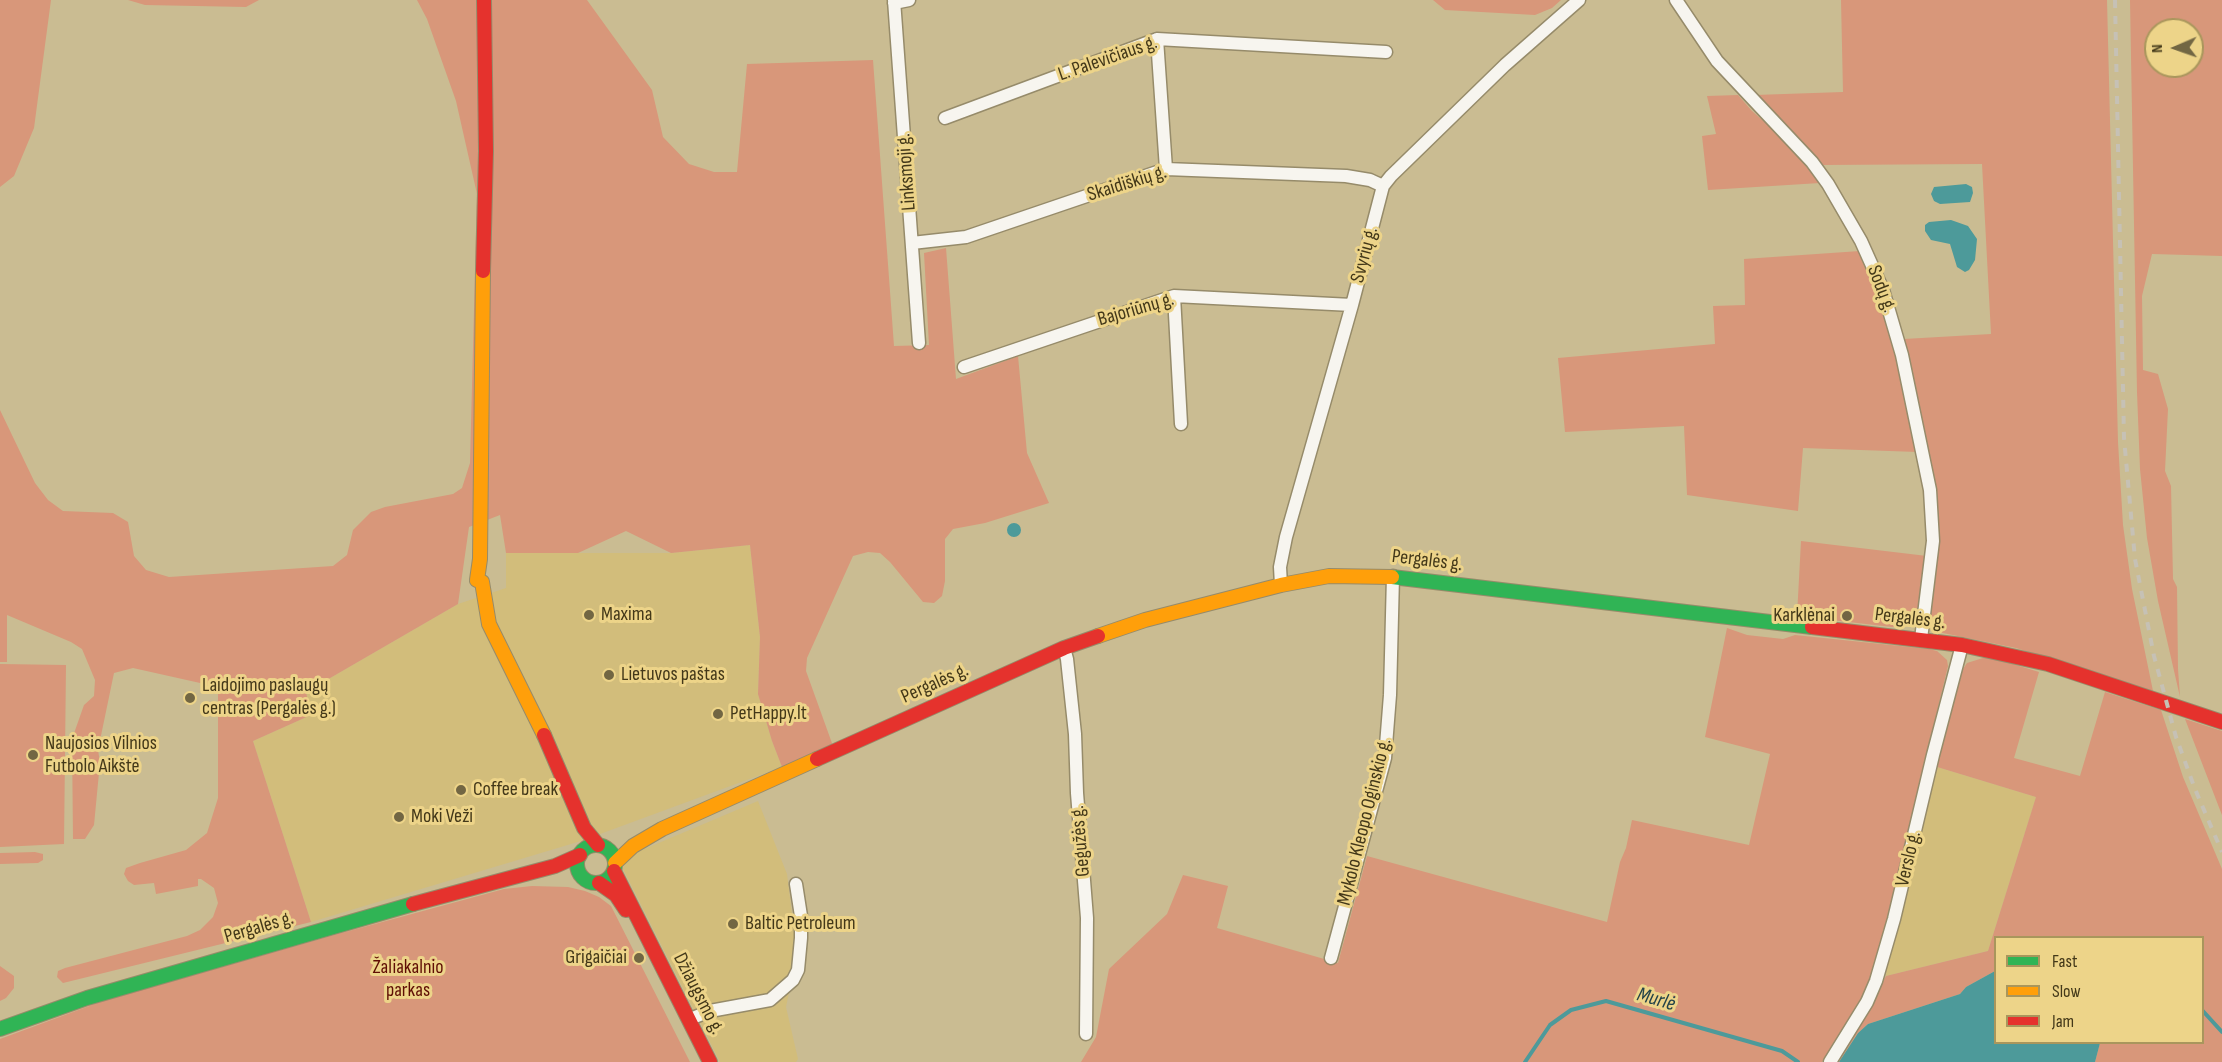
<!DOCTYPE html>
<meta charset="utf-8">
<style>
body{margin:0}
#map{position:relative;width:2222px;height:1062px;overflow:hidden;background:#cabc92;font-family:"Sofia Sans Condensed",sans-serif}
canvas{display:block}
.legend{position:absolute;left:1994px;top:936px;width:210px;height:108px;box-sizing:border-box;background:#edd489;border:2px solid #a9965c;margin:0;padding:8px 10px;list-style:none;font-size:18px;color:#433819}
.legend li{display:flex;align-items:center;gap:12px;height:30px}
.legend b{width:30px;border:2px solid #a9965c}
.north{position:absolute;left:2144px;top:18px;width:60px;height:60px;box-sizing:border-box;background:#edd489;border:2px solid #a9965c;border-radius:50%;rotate:268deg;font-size:16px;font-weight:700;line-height:24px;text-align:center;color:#433819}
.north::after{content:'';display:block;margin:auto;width:21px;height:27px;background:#726643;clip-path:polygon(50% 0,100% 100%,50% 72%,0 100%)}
</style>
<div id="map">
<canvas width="2222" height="1062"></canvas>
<ul class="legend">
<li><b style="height:8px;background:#30b455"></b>Fast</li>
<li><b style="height:8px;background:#ff9f0a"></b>Slow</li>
<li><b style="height:8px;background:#e5322d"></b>Jam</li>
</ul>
<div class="north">N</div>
</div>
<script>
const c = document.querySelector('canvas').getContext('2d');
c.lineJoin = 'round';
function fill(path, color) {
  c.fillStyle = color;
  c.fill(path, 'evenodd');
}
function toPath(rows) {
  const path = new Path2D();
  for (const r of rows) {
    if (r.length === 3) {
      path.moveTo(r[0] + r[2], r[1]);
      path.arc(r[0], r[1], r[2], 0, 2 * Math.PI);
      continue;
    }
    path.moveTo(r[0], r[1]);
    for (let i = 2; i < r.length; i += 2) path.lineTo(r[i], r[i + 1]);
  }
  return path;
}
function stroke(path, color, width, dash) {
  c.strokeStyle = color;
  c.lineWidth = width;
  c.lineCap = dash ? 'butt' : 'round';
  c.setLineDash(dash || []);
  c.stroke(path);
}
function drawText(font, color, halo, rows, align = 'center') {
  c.font = font + ' "Sofia Sans Condensed",sans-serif';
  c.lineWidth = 6;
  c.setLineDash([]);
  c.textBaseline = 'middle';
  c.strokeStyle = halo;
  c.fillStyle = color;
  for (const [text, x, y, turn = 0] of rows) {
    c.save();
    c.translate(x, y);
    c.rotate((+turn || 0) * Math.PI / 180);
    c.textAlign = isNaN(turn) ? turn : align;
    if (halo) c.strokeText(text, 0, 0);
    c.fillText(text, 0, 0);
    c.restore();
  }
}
const built = toPath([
 [750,545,760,637,758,694,772,741,782,767,581,841,311,922,253,741,311,715,306,692,458,604,506,588,506,553,671,553],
 [1934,766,2036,797,1988,951,1886,976,1887,959],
 [758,801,787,874,797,954,786,1007,798,1059,796,1062,720,1062,623,869,628,856]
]);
const green = toPath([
 [0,0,51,0,34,128,14,176,0,187],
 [128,0,259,0,246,7,145,5],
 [417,0,587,0,652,90,663,137,689,164,714,172,737,172,747,64,873,60,894,346,929,345,924,253,946,248,956,379,1018,356,1027,453,1049,503,985,523,953,529,945,539,945,581,942,596,934,603,923,602,890,562,880,553,868,552,853,556,807,658,806,671,833,746,782,767,772,741,758,694,760,637,750,545,671,553,626,531,578,553,506,553,500,515,469,527,458,604,306,692,311,715,253,741,311,922,63,983,57,977,58,971,65,968,187,936,200,930,213,917,218,903,214,888,201,879,198,879,198,886,156,894,154,883,134,885,128,881,124,874,126,868,140,863,186,850,207,833,218,798,218,687,133,668,114,673,98,750,100,762,94,825,85,839,73,839,72,739,84,705,94,696,95,680,82,649,71,642,7,615,7,662,0,662,0,410,35,483,48,500,63,511,113,513,128,522,134,556,146,570,169,577,333,566,347,555,353,530,371,512,385,507,453,494,462,488,470,463,477,194,456,101,427,19],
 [1433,0,1561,0,1552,8,1535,15,1445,10],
 [1841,0,2107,0,2118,442,2123,525,2132,589,2153,691,2016,648,1938,632,1934,629,1929,621,1937,555,1938,512,1935,488,1904,339,1991,334,1982,164,1820,165,1755,95,1843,92],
 [2130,0,2222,0,2222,256,2152,254,2142,296,2143,370,2158,374,2168,409,2165,471,2171,486,2173,579,2177,587,2178,669,2180,697,2158,601,2147,538,2140,469,2137,392],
 [2156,30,2192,30,2192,66,2156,66],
 [1738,95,1752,111,1784,139,1820,183,1708,190,1702,136,1716,134,1707,96],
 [1860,251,1875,283,1898,358,1918,452,1803,448,1798,511,1687,495,1684,426,1565,432,1558,358,1715,344,1713,306,1745,305,1744,259],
 [1801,541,1927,556,1917,618,1909,625,1892,627,1797,616],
 [1727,628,1747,635,1783,639,1795,635,1929,649,1937,651,1947,660,1948,666,1878,956,1865,994,1822,1062,1081,1062,1096,1037,1109,969,1167,914,1183,875,1228,886,1217,928,1338,963,1367,856,1607,922,1620,862,1626,848,1632,820,1749,845,1770,754,1705,737],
 [1983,658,1993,658,2039,672,2014,758,2080,776,2105,692,2161,710,2183,777,2222,869,2222,1062,2095,1062,2100,1043,2202,1042,2202,938,1996,938,1995,971,1966,987,1960,994,1868,1024,1858,1033,1839,1062,1836,1062,1886,976,1988,951,2036,797,1934,766,1959,675,1967,663],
 [0,664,66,665,64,844,0,847],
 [2185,719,2222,731,2222,815,2220,810],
 [35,852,43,854,43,860,38,863,0,864,0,853],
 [532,886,568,887,585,891,599,897,611,906,690,1062,0,1062,0,1039,100,1002,338,934,504,889],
 [0,966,14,976,14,988,6,998,0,1001]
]);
const water = toPath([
 [1966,184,1972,187,1973,193,1970,202,1940,204,1934,201,1931,194,1934,187],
 [1951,220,1968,226,1977,239,1975,260,1969,270,1965,272,1957,267,1950,244,1931,240,1925,231,1925,225,1929,222],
 [1014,530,7],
 [1995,971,1996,1042,2100,1043,2095,1062,1839,1062,1858,1033,1868,1024,1960,994,1966,987]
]);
const stream = toPath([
 [2202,1010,2222,1032],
 [1525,1062,1550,1025,1571,1010,1606,1001,1782,1051,1798,1062]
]);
const street = toPath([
 [894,0,919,343],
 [1676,0,1717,61,1812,162,1828,184,1861,241,1883,290,1902,355,1930,490,1933,541,1921,639],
 [894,3,909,0],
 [1157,39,1166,169],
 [945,118,1157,39,1386,52],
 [912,243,966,237,1166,169,1346,176,1370,180,1383,186],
 [1174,296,1181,424],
 [964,367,1174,296,1352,305],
 [1281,585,1280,567,1286,537,1352,305,1383,186,1391,176,1505,65,1579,0],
 [1064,648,1067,659,1075,734,1077,793,1087,918,1086,1034],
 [1331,958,1385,758,1390,695,1393,576],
 [690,1019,710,1011,770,1000,793,980,798,970,801,938,801,916,796,884],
 [1830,1062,1867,1002,1876,981,1894,919,1933,755,1962,645]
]);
const fast = toPath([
 [1392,577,1812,627],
 [596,864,19],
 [0,1029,87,998,413,904]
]);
const slow = toPath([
 [483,271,480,559,477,580,482,582,489,624,544,735],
 [1098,636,1145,620,1281,585,1329,576,1392,577],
 [615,863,633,846,662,829,817,759]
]);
const jam = toPath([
 [483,271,486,151,484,0],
 [1812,627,1962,645,2048,664,2222,722],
 [544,735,584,828,598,845],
 [817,759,1064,648,1098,636],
 [614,871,710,1062],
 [599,883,616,895,626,910],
 [413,904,555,866,580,855]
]);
const rail = toPath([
 [2115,0,2124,438,2135,559,2154,656,2176,737,2195,789,2222,852]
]);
const markers = [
 [589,615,6,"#726643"],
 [1847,616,6,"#726643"],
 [609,675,6,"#726643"],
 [190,698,6,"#726643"],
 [718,714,6,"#726643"],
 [33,755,6,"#726643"],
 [461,790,6,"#726643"],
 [399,817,6,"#726643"],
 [733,924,6,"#726643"],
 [639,958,6,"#726643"]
];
const streetNames = [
 ["L. Palevičiaus g.",1108,59,-19],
 ["Linksmoji g.",907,172,-94],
 ["Skaidiškių g.",1127,184,-17],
 ["Svyrių g.",1365,255,-75],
 ["Sodų g.",1881,289,69],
 ["Bajoriūnų g.",1136,310,-16],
 ["Pergalės g.",1427,561,7],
 ["Pergalės g.",1910,619,7],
 ["Pergalės g.",935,684,-24],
 ["Mykolo Kleopo Oginskio g.",1365,822,-76],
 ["Gegužės g.",1081,841,-95],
 ["Verslo g.",1909,859,-77],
 ["Pergalės g.",259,928,-16],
 ["Džiaugsmo g.",698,994,63]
];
const poiNames = [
 ["Maxima",601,615],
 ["Karklėnai",1835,616,"right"],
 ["Lietuvos paštas",621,675],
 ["Laidojimo paslaugų",202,686],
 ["centras (Pergalės g.)",202,709],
 ["PetHappy.lt",730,714],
 ["Naujosios Vilnios",45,744],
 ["Futbolo Aikštė",45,767],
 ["Coffee break",473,790],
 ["Moki Veži",411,817],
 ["Baltic Petroleum",745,924],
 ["Grigaičiai",627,958,"right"]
];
const parkNames = [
 ["Žaliakalnio",408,968],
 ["parkas",408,991]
];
const waterNames = [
 ["Murlė",1656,1000,16]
];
fill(built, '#d2bd7b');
fill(green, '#d8977a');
fill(water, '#4d9a9a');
stroke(stream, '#4d9a9a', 4);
stroke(street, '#968b6a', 15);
stroke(fast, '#968b6a', 16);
stroke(slow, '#968b6a', 16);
stroke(jam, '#968b6a', 16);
stroke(street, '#f7f5ef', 12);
stroke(fast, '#30b455', 14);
stroke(slow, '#ff9f0a', 14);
stroke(jam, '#e5322d', 14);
stroke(rail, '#c6c1b5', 4, [8, 8]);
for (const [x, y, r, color] of markers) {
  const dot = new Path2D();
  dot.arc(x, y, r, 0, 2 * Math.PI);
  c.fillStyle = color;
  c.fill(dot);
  stroke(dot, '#edd489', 2);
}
drawText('20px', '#433819', '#edd489', streetNames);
drawText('20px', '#433819', '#edd489', poiNames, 'left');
drawText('20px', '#5f0e04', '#edd489', parkNames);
drawText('italic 21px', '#234349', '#edd489', waterNames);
</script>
